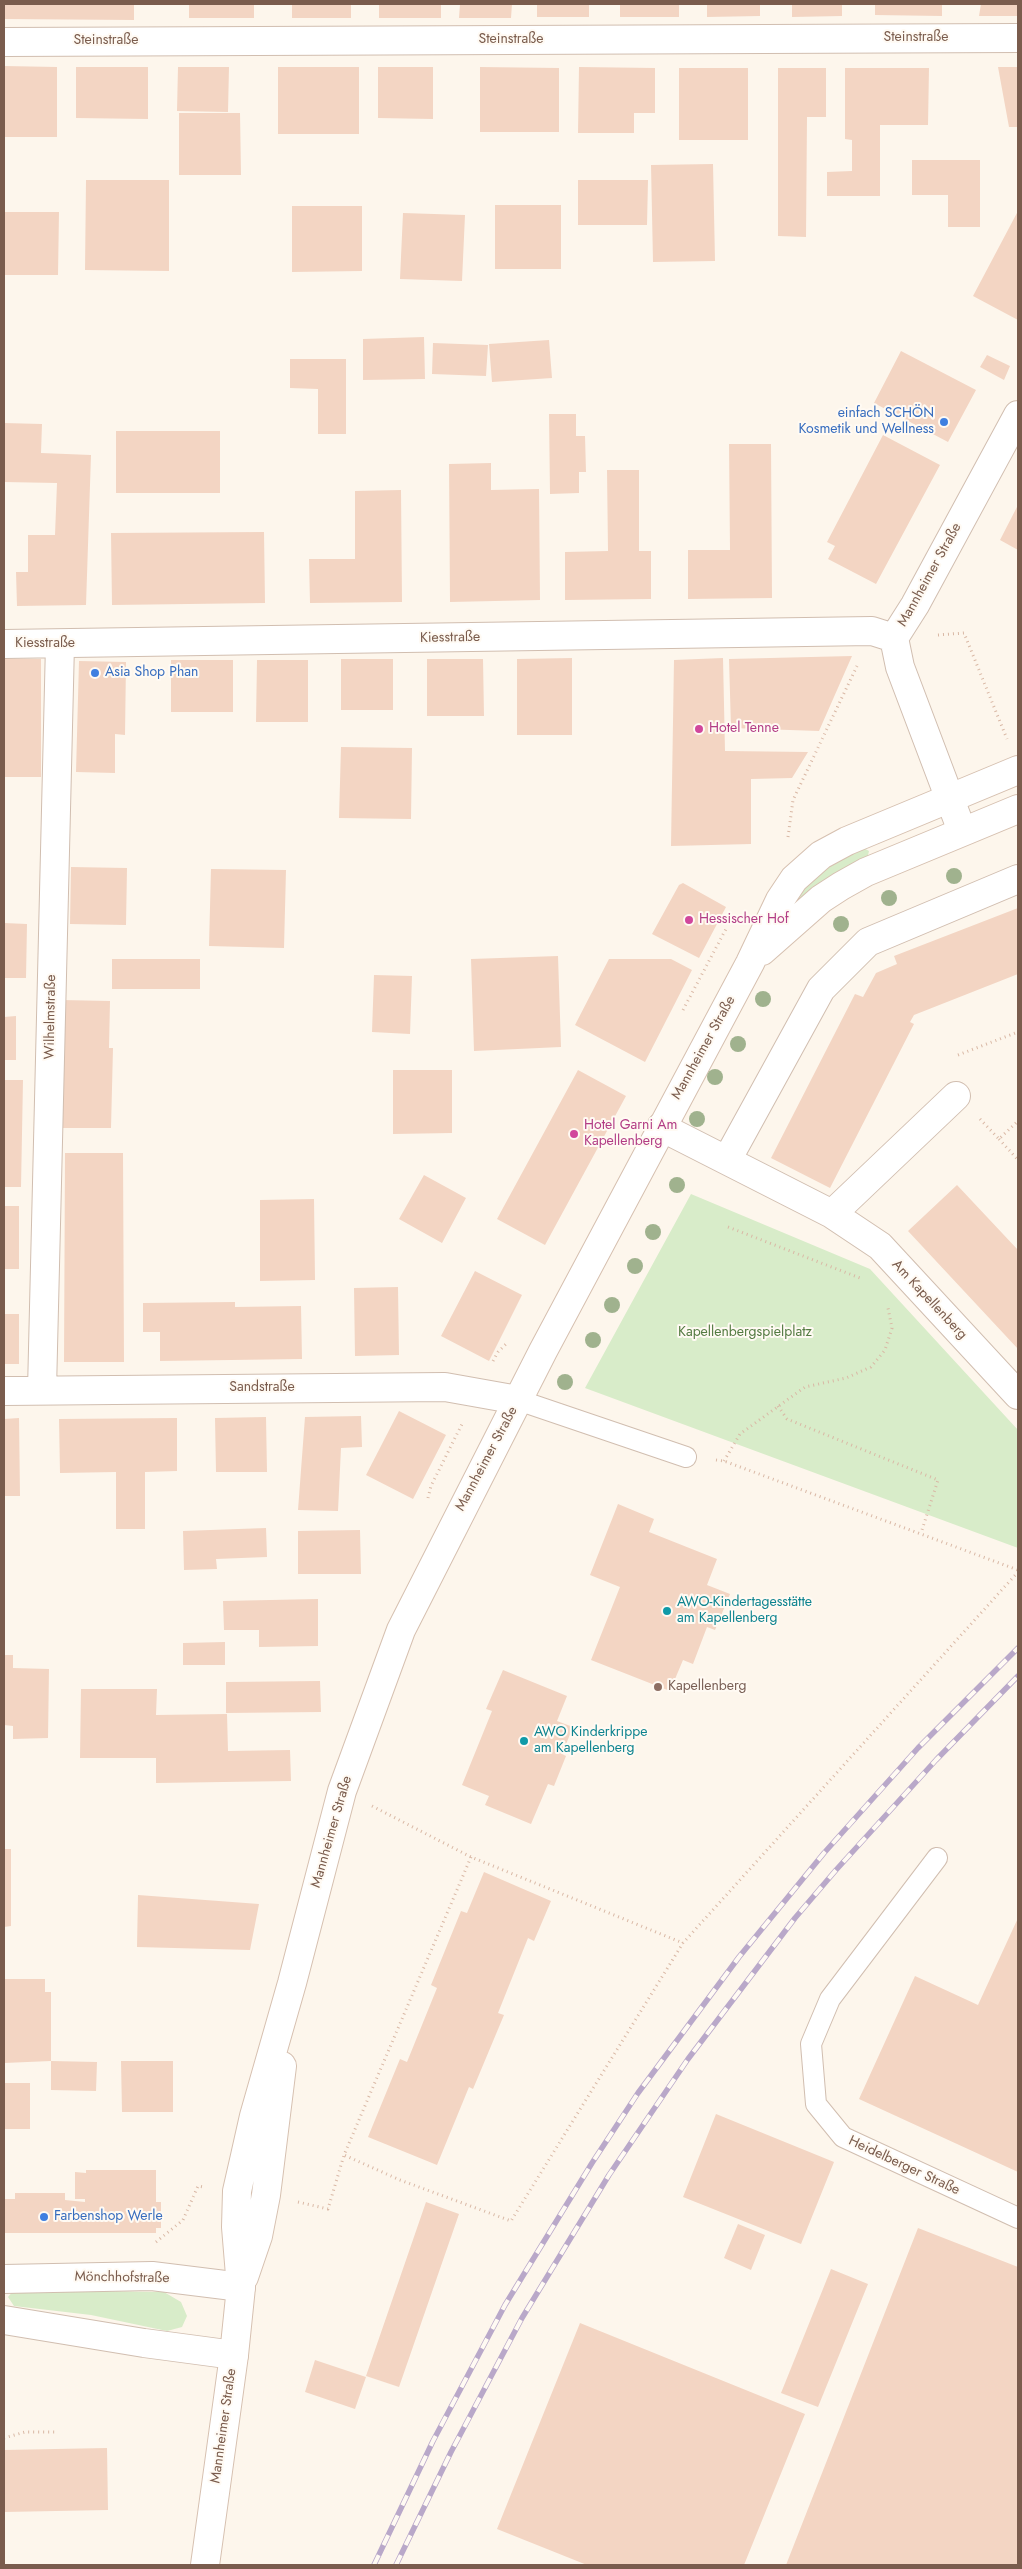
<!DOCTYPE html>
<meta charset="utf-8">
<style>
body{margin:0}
#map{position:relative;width:1022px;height:2569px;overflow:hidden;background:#fdf6ec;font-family:Jost,sans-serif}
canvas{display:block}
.frame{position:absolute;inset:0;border:5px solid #7a5c4d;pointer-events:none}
</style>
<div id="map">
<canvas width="1022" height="2569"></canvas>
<div class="frame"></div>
</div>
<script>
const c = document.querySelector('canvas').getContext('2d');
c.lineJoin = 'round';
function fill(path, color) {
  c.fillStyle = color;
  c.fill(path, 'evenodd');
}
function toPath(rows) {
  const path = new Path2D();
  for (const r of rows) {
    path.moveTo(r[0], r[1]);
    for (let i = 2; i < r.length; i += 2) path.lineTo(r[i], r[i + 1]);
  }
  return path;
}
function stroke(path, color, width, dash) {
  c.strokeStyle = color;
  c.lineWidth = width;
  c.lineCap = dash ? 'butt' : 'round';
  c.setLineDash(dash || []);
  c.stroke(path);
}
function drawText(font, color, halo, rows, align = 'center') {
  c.font = font + ' Jost,sans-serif';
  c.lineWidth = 4;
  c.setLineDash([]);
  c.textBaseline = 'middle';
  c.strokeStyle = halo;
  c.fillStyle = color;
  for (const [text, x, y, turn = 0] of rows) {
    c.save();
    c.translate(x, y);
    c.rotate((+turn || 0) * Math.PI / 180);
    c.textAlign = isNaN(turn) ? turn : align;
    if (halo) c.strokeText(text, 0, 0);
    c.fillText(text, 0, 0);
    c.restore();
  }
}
const green = toPath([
 [860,846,869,851,867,860,788,915,783,911,816,871],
 [691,1194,870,1269,1018,1430,1018,1548,585,1388],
 [14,2290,164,2292,181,2302,187,2316,182,2327,167,2331,91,2315,14,2306,8,2297]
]);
const building = toPath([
 [4,4,134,4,134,20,4,19],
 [189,4,254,4,254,18,189,18],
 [292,4,351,4,351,18,292,18],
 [379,4,441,4,441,18,379,18],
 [460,4,512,4,511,18,459,18],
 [537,4,589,4,589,17,537,17],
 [620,4,679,4,679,17,620,17],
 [707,4,760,4,760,16,707,17],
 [792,4,842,4,842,16,792,17],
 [875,4,942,4,942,16,875,15],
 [981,4,1018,4,1018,16,979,16],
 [4,66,57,67,57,137,4,137],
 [76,67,148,67,148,119,76,118],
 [178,67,229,67,228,112,177,111],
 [278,67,359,67,359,134,278,134],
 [378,67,433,67,433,119,378,118],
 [480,67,559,68,559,132,480,132],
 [579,67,655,68,655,113,634,113,634,133,578,133],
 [998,67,1018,67,1018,127,1009,127],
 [679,68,748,68,748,140,679,140],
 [778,68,826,68,826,117,807,117,806,237,778,236],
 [845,68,929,68,928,125,880,125,880,196,827,196,827,172,852,171,852,140,845,139],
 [179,113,240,113,241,175,179,175],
 [912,160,980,160,980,227,948,227,948,195,912,195],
 [713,164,715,261,653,262,651,165],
 [86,180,169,180,169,271,85,270],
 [578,180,648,180,647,225,578,225],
 [495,205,561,205,561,269,495,269],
 [292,206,362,206,362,271,292,272],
 [1018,211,1018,320,973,296],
 [4,212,59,212,58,275,4,275],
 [403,213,465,215,462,281,400,279],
 [424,337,425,379,363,380,363,339],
 [549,340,552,378,492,382,489,344],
 [433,343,488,345,486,376,432,374],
 [901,351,976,390,948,442,874,403],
 [987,355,1010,366,1004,380,980,367],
 [290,359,346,359,346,434,318,434,318,389,290,388],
 [549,414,576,414,576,436,585,436,586,472,579,472,579,493,550,494],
 [4,423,42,424,41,453,91,455,86,605,17,606,16,572,28,572,28,535,55,535,57,483,4,482],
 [116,431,220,431,220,493,116,493],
 [883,435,940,465,876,584,828,559,835,546,827,542],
 [729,444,771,444,772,598,688,599,688,550,730,550],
 [491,463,491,490,539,489,540,600,450,602,449,464],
 [607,470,639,470,639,551,651,551,651,599,565,600,565,552,608,551],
 [401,490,402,602,310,603,309,559,355,559,355,491],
 [1018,505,1018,550,1000,540],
 [264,532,265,603,112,605,111,533],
 [852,656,819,731,731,728,729,659],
 [572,658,572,735,517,735,517,659],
 [723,658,725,751,808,752,792,778,751,779,751,844,671,846,674,660],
 [4,659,41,659,41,777,4,777],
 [341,659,393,659,393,710,341,710],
 [427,659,483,659,484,716,427,716],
 [171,660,233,660,233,712,171,712],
 [257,660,308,660,308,722,256,722],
 [79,661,126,662,125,735,115,734,115,773,76,772],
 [341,747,412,748,411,819,339,818],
 [71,867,127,868,126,925,70,924],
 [211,869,286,870,284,948,209,946],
 [683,883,726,907,699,958,652,934,679,885],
 [1018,908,1018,974,914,1015,910,1022,914,1024,830,1188,771,1158,855,994,863,997,876,973,897,964,894,956],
 [4,923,27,924,26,978,4,978],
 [558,956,561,1047,474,1051,471,959],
 [112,959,200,959,200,989,112,989],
 [609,959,671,959,692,970,645,1062,575,1025],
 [374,975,412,976,410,1034,372,1032],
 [61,1000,110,1001,109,1048,113,1048,111,1128,58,1128],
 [16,1016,16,1060,4,1060,4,1017],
 [393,1070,452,1070,452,1133,393,1134],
 [578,1070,626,1096,545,1245,497,1219],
 [4,1080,23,1080,21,1187,4,1187],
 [65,1153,123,1153,124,1362,64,1362],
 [424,1175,466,1198,442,1243,399,1219],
 [957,1185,1018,1250,1018,1349,908,1231],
 [314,1199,315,1280,260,1281,260,1200],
 [4,1206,19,1206,19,1269,4,1269],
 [475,1271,522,1295,489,1361,441,1336],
 [398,1287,399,1355,355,1356,354,1288],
 [235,1302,235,1307,301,1306,302,1359,160,1361,160,1332,143,1332,143,1303],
 [4,1314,19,1314,19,1364,4,1364],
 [399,1411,446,1435,413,1499,366,1475],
 [361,1416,362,1447,341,1448,338,1511,298,1510,305,1417],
 [266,1417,267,1472,216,1472,215,1418],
 [19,1418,20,1496,4,1496,4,1419],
 [177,1418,177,1471,145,1472,145,1529,116,1529,116,1472,60,1473,59,1419],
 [618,1504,654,1519,649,1532,717,1559,707,1585,730,1594,715,1630,707,1627,693,1664,683,1660,670,1691,591,1660,620,1587,590,1575],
 [266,1528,267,1557,216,1559,217,1569,184,1570,183,1531],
 [360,1530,361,1574,298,1574,298,1531],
 [318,1599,318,1646,259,1647,259,1630,224,1630,223,1601],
 [225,1642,225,1665,183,1665,183,1643],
 [4,1655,13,1655,13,1668,49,1669,48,1738,13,1739,13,1726,4,1725],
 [503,1670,567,1696,557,1721,573,1727,562,1754,566,1756,554,1786,548,1784,531,1824,485,1805,489,1796,462,1785,492,1711,486,1709],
 [320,1681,321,1712,226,1713,226,1682],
 [81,1689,157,1689,156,1715,227,1714,228,1751,290,1750,291,1781,156,1783,156,1758,80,1758],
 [4,1849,11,1849,11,1926,4,1927],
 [484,1872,551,1901,534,1941,528,1938,498,2013,504,2015,473,2089,469,2087,437,2165,368,2137,400,2059,407,2062,437,1988,431,1985,461,1911,467,1913],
 [138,1895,259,1904,250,1950,137,1947],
 [1018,1918,1018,2172,859,2099,915,1976,978,2005],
 [4,1979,45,1979,45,1992,51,1992,51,2061,97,2062,96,2091,51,2090,51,2061,4,2063],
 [121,2061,173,2061,173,2112,122,2112],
 [4,2083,30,2083,30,2129,4,2129],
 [716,2114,834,2162,801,2244,683,2197],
 [86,2170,156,2170,156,2202,161,2202,161,2228,156,2228,156,2233,4,2233,4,2199,15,2199,15,2193,65,2193,65,2200,85,2202,85,2199,75,2199,75,2172,86,2173],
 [426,2202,459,2214,399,2387,366,2376],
 [738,2224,765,2235,751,2270,724,2258],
 [918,2228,1018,2267,1018,2565,786,2565],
 [831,2269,868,2284,818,2407,781,2393],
 [580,2323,805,2414,744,2565,587,2565,497,2529],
 [315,2360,366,2377,355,2409,305,2392],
 [107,2448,108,2510,4,2512,4,2450]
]);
const path = toPath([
 [938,635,964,633,1007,739],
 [788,837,793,800,857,666],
 [683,1010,727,927],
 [958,1055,1018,1032],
 [980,1119,999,1139,1018,1121],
 [999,1139,1018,1160],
 [728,1227,860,1278],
 [493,1361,498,1352,508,1342],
 [778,1406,787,1419,938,1480,921,1533],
 [716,1460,724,1461,1018,1570],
 [724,1461,740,1434,805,1387,846,1378,871,1367,885,1350,892,1328,888,1308],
 [428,1498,431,1486,462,1424],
 [372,1806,471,1857,683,1943],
 [471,1857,344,2155,400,2180,511,2221,683,1943,1018,1572],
 [298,2202,328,2209,344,2155],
 [156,2242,183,2220,198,2186,203,2187],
 [4,2438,25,2432,57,2432]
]);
const service = toPath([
 [518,1400,686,1457],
 [937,1858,830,1999,811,2044,816,2104,843,2137,1018,2218]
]);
const minor = toPath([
 [4,42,1018,38],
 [4,644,872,631,894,638],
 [962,831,900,667,894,638,915,605,1018,415],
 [661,1127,832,1214,880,1246,1018,1395],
 [727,1160,821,989,868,942,1018,879],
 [832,1214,956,1096],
 [42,1390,60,644],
 [4,1391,445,1387,518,1400],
 [4,2279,152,2276,241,2287],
 [4,2320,144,2343,234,2355]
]);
const secondary = toPath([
 [762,951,821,899,841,886,866,872,1018,809],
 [244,2277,258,2236,266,2195,282,2066],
 [205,2565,234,2355,241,2287,236,2227,237,2191,245,2156,254,2116,292,1983,342,1791,401,1630,543,1351,750,963,780,900,794,879,821,855,847,841,1018,770]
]);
const rail = toPath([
 [374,2565,433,2441,505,2305,592,2163,638,2093,739,1957,824,1853,918,1748,1018,1648],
 [396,2565,451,2452,522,2318,609,2175,688,2059,795,1918,836,1870,936,1760,1018,1676]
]);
const trees = [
 [954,876],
 [889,898],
 [841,924],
 [763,999],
 [738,1044],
 [715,1077],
 [697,1119],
 [677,1185],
 [653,1232],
 [635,1266],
 [612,1305],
 [593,1340],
 [565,1382]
];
const markers = [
 [944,422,5,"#3f7fe0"],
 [95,673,5,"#3f7fe0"],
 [699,729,5,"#d1479c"],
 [689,920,5,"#d1479c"],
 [574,1134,5,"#d1479c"],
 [667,1611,5,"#0f9aa8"],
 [658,1687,5,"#8d6e63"],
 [524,1741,5,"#0f9aa8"],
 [44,2217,5,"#3f7fe0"]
];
const streetNames = [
 ["Steinstraße",916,38],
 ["Steinstraße",511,40],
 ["Steinstraße",106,41],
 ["Mannheimer Straße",930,575,-61],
 ["Kiesstraße",450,638,-1],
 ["Kiesstraße",45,644],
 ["Wilhelmstraße",51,1017,-89],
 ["Mannheimer Straße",704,1048,-61],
 ["Am Kapellenberg",929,1300,47],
 ["Sandstraße",262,1388],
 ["Mannheimer Straße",487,1459,-62],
 ["Mannheimer Straße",332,1832,-74],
 ["Heidelberger Straße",904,2166,25],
 ["Mönchhofstraße",122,2278,1],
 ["Mannheimer Straße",224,2426,-82]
];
const shopNames = [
 ["einfach SCHÖN",934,414,"right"],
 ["Kosmetik und Wellness",934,430,"right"],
 ["Asia Shop Phan",105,673],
 ["Farbenshop Werle",54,2217]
];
const hotelNames = [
 ["Hotel Tenne",709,729],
 ["Hessischer Hof",699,920],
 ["Hotel Garni Am",584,1126],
 ["Kapellenberg",584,1142]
];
const parkNames = [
 ["Kapellenbergspielplatz",745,1333]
];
const cultureNames = [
 ["AWO-Kindertagesstätte",677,1603],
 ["am Kapellenberg",677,1619],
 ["AWO Kinderkrippe",534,1733],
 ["am Kapellenberg",534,1749]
];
const educationNames = [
 ["Kapellenberg",668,1687]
];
fill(green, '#d8ecc9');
fill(building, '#f3d5c3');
stroke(service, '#d1beb0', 22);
stroke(minor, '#d1beb0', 30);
stroke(secondary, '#d6c0b0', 30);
stroke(path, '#d9b8a5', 3, [1, 4]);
stroke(service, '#fff', 20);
stroke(minor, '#fff', 28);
stroke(secondary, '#fff', 28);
stroke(rail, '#b9a8c9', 5.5);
stroke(rail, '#fffaf3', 4, [11]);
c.fillStyle = '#a0b28e';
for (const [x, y] of trees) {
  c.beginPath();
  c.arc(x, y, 8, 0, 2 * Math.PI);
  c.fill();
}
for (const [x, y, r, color] of markers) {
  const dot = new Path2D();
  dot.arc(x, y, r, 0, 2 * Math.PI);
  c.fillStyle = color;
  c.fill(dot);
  stroke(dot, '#fffaf3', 2);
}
drawText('14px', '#7a5c4d', '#fffaf3', streetNames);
drawText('14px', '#366cbe', '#fffaf3', shopNames, 'left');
drawText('14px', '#b23c85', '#fffaf3', hotelNames, 'left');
drawText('14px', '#537a41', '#fffaf3', parkNames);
drawText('14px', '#0d838f', '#fffaf3', cultureNames, 'left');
drawText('14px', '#785e54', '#fffaf3', educationNames, 'left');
</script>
